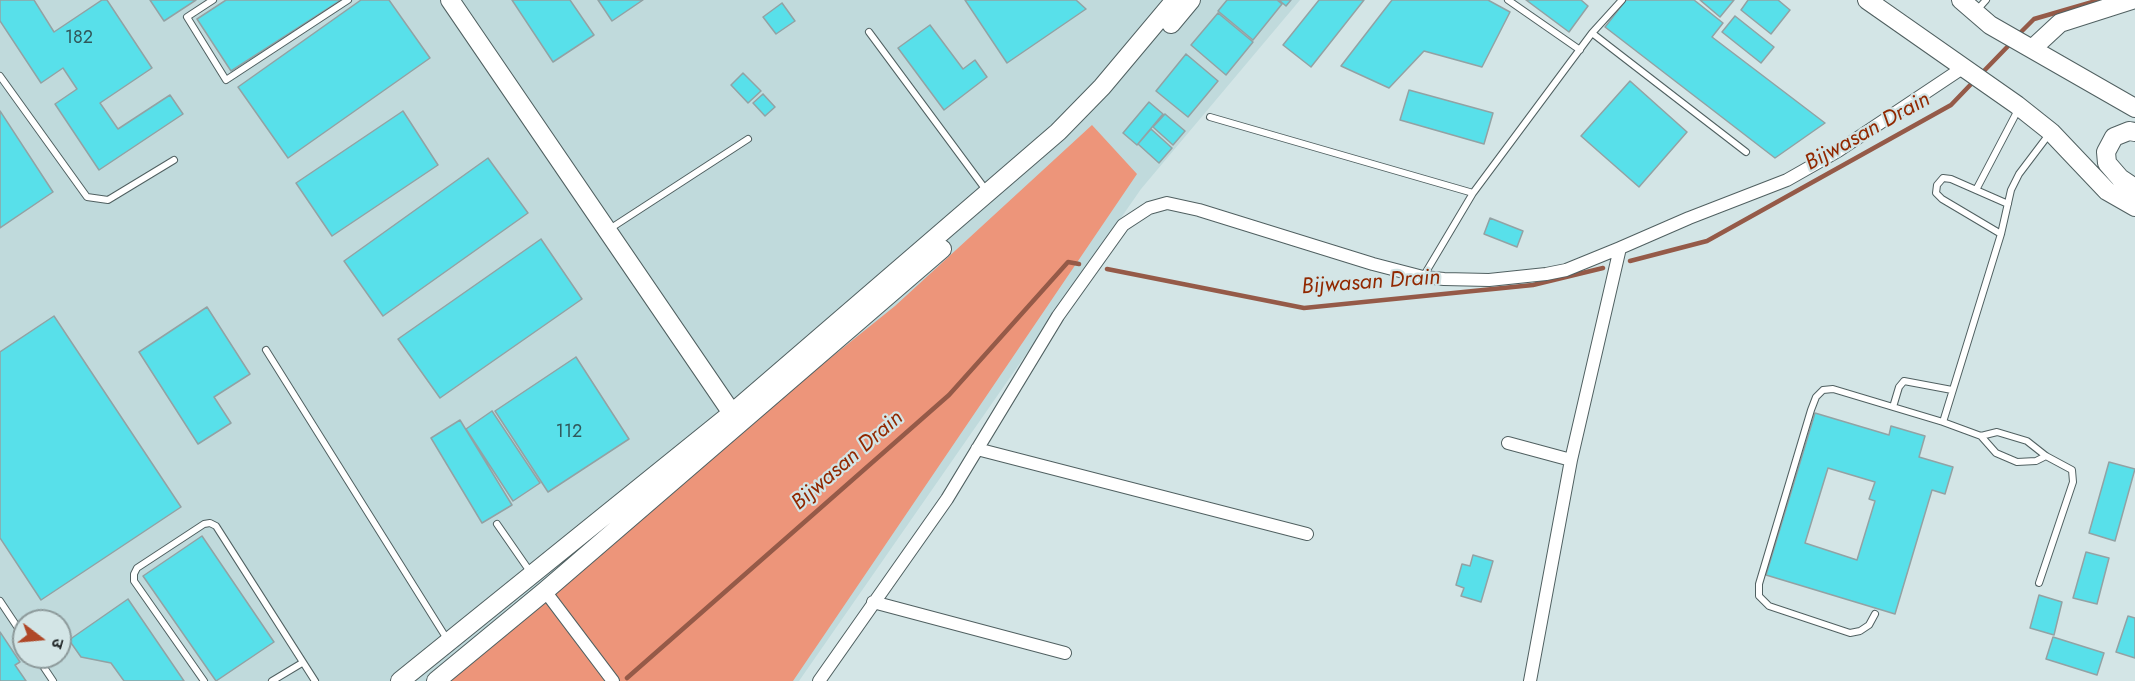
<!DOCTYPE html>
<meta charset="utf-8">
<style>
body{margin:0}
#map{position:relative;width:2135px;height:681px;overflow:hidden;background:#d3e5e6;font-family:Jost,"Noto Sans Devanagari",sans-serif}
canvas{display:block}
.north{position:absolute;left:12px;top:609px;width:60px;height:60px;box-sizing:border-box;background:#d3e5e6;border:2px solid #8d9a9b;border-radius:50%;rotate:106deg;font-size:16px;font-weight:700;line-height:24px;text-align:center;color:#242a2b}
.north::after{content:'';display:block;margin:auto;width:21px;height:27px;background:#af4727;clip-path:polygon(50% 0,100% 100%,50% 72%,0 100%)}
</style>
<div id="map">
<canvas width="2135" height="681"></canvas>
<div class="north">उ</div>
</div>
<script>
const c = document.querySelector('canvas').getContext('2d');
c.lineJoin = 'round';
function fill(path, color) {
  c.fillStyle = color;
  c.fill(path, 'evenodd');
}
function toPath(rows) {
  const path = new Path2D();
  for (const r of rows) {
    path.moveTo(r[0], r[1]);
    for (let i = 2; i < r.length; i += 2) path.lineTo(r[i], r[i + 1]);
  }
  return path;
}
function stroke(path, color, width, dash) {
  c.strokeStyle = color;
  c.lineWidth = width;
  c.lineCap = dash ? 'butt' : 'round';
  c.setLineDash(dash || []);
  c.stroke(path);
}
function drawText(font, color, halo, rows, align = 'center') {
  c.font = font + ' Jost,sans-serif';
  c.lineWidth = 4.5;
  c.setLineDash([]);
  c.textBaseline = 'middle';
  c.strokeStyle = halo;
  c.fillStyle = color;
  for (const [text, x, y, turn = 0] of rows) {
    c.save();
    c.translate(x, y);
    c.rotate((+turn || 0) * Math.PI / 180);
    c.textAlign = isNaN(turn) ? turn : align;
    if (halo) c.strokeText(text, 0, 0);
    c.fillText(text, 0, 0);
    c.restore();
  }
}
const built = toPath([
 [0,0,1300,0,1141,189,799,681,0,681],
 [24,621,60,621,60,657,24,657]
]);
const green = toPath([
 [1092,125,1137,174,793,681,429,681,895,306]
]);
const stream = toPath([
 [2018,35,2034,19,2099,0],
 [1981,74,2012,42],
 [1630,261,1707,241,1951,105,1975,80],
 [1107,269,1304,308,1533,285,1603,268],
 [627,678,949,395,1068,262,1079,264]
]);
const building = toPath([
 [0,0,34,0,54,32,102,0,107,0,152,68,100,103,118,129,170,95,183,114,99,170,55,104,77,89,63,68,41,83,0,21,0,0],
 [150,0,196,0,164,21,150,0],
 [226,0,341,0,231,71,197,19,226,0],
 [361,0,389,0,430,58,288,158,238,87,361,0],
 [512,0,570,0,594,35,553,62,512,0],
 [598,0,643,0,612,21,598,0],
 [965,0,1076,0,1086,9,1007,63,965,0],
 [1227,0,1277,0,1282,4,1253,40,1218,11,1227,0],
 [1279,0,1291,0,1286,6,1279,0],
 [1319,0,1364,0,1311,67,1283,45,1319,0],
 [1392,0,1488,0,1510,12,1482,67,1424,51,1389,88,1341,66,1392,0],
 [1526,0,1581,0,1588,6,1569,32,1526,0],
 [1626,0,1694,0,1723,23,1712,37,1825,123,1775,158,1605,27,1626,0],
 [1700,0,1734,0,1720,17,1700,0],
 [1748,0,1778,0,1790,10,1771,34,1741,10,1748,0],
 [782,3,795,21,776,34,763,17,782,3],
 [1218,13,1253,42,1226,75,1191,45,1218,13],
 [1735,16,1774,47,1761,63,1722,32,1735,16],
 [930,25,963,69,975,60,987,77,944,110,898,48,930,25],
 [1186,54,1218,81,1188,117,1156,91,1186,54],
 [743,73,761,91,748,103,731,85,743,73],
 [1630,81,1687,132,1639,187,1581,136,1630,81],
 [1409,90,1493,113,1484,144,1400,120,1409,90],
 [763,94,775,107,765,116,753,103,763,94],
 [1149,102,1163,114,1137,145,1123,133,1149,102],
 [0,111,53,192,0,228,0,111],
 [403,111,438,165,332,236,296,183,403,111],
 [1165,114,1185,131,1173,145,1153,127,1165,114],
 [1151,129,1172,148,1159,163,1138,144,1151,129],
 [488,158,528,213,383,316,344,261,488,158],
 [1490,218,1523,231,1517,247,1484,234,1490,218],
 [541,239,582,299,440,398,398,339,541,239],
 [207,307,250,374,214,397,231,423,198,444,139,352,207,307],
 [54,316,181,507,41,600,0,538,0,352,54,316],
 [576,357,629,439,548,492,495,411,576,357],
 [492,411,540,483,513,501,466,429,492,411],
 [1815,413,1889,435,1891,426,1925,436,1919,457,1953,467,1945,494,1932,490,1895,614,1766,575,1815,413],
 [1828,468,1875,482,1869,499,1875,501,1857,560,1805,543,1828,468],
 [460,420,512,505,482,523,431,438,460,420],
 [2109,462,2135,469,2115,541,2089,533,2109,462],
 [202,536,274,642,216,681,143,576,202,536],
 [2086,552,2109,558,2097,604,2073,598,2086,552],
 [1473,555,1493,561,1481,602,1461,596,1464,588,1456,585,1462,564,1470,566,1473,555],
 [2039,595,2062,602,2054,635,2030,628,2039,595],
 [128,599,184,681,124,681,111,663,81,657,69,640,128,599],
 [2128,616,2135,618,2135,658,2116,652,2128,616],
 [0,632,20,662,15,665,26,681,0,681,0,632],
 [2053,637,2104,653,2097,675,2046,659,2053,637]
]);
const lane = toPath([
 [213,0,187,17,226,80,348,0],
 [1508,0,1580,50],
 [1977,10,1986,0],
 [869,32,986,190],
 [1592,33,1746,152],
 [0,76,87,197,108,200,174,160],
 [1210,117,1473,193],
 [1976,190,2019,108],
 [608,230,748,139],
 [2001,234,1942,199,1936,193,1937,185,1943,178,1951,179,2008,204],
 [1423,277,1473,193,1592,33,1622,0],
 [266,350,447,639],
 [1893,407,1899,387,1904,381,1952,390],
 [1981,436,1996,453,2017,462,2036,461,2046,456],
 [497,524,531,573],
 [2039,583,2073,482,2072,470,2046,456,2027,441,1997,432,1981,436,1943,422,2001,234,2011,190,2019,174,2050,133],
 [0,601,24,637],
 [1875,614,1869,625,1860,631,1850,633,1769,606,1759,596,1759,584,1811,410,1816,397,1823,390,1833,389,1943,422],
 [37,657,53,681],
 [204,681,134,581,134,574,137,568,204,524,210,523,216,526,315,681],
 [272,681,302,663]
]);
const street = toPath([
 [1508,443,1571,460],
 [977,449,1307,534],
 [545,591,613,681],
 [873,602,1065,653],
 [819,681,947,499,1058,316,1123,225,1149,208,1167,203,1199,210,1373,264,1423,277,1444,279,1489,280,1546,274,1566,270,1620,248],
 [1530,681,1571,460,1620,248,1689,218,1787,180,1838,151,1964,67]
]);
const secondary = toPath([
 [450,0,738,422],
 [1867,0,2017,105,2051,132,2107,191,2135,207],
 [1961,0,1990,25,2135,108],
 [1171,24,1191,0],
 [2033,48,2060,23,2132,0],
 [2135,132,2129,131,2114,137,2106,152,2107,163,2120,178,2135,188],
 [400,681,732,413,1058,132,1102,87,1175,0],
 [436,681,545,591,942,249]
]);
const numberNames = [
 ["182",79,39],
 ["112",569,433]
];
const waterNames = [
 ["Bijwasan Drain",1868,132,-29],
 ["Bijwasan Drain",1371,283,-4],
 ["Bijwasan Drain",848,461,-41]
];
fill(built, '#c0dadc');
fill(green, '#ed957a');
stroke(stream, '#955a48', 4.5);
fill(building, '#58e0ea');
stroke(building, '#92a2a4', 1.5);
stroke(lane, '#506061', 8);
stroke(street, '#506061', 14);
stroke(secondary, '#506061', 20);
stroke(lane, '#fff', 6);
stroke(street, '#fff', 12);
stroke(secondary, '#fff', 18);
drawText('18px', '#31585b', null, numberNames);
drawText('italic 22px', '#912800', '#d3e5e6', waterNames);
</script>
